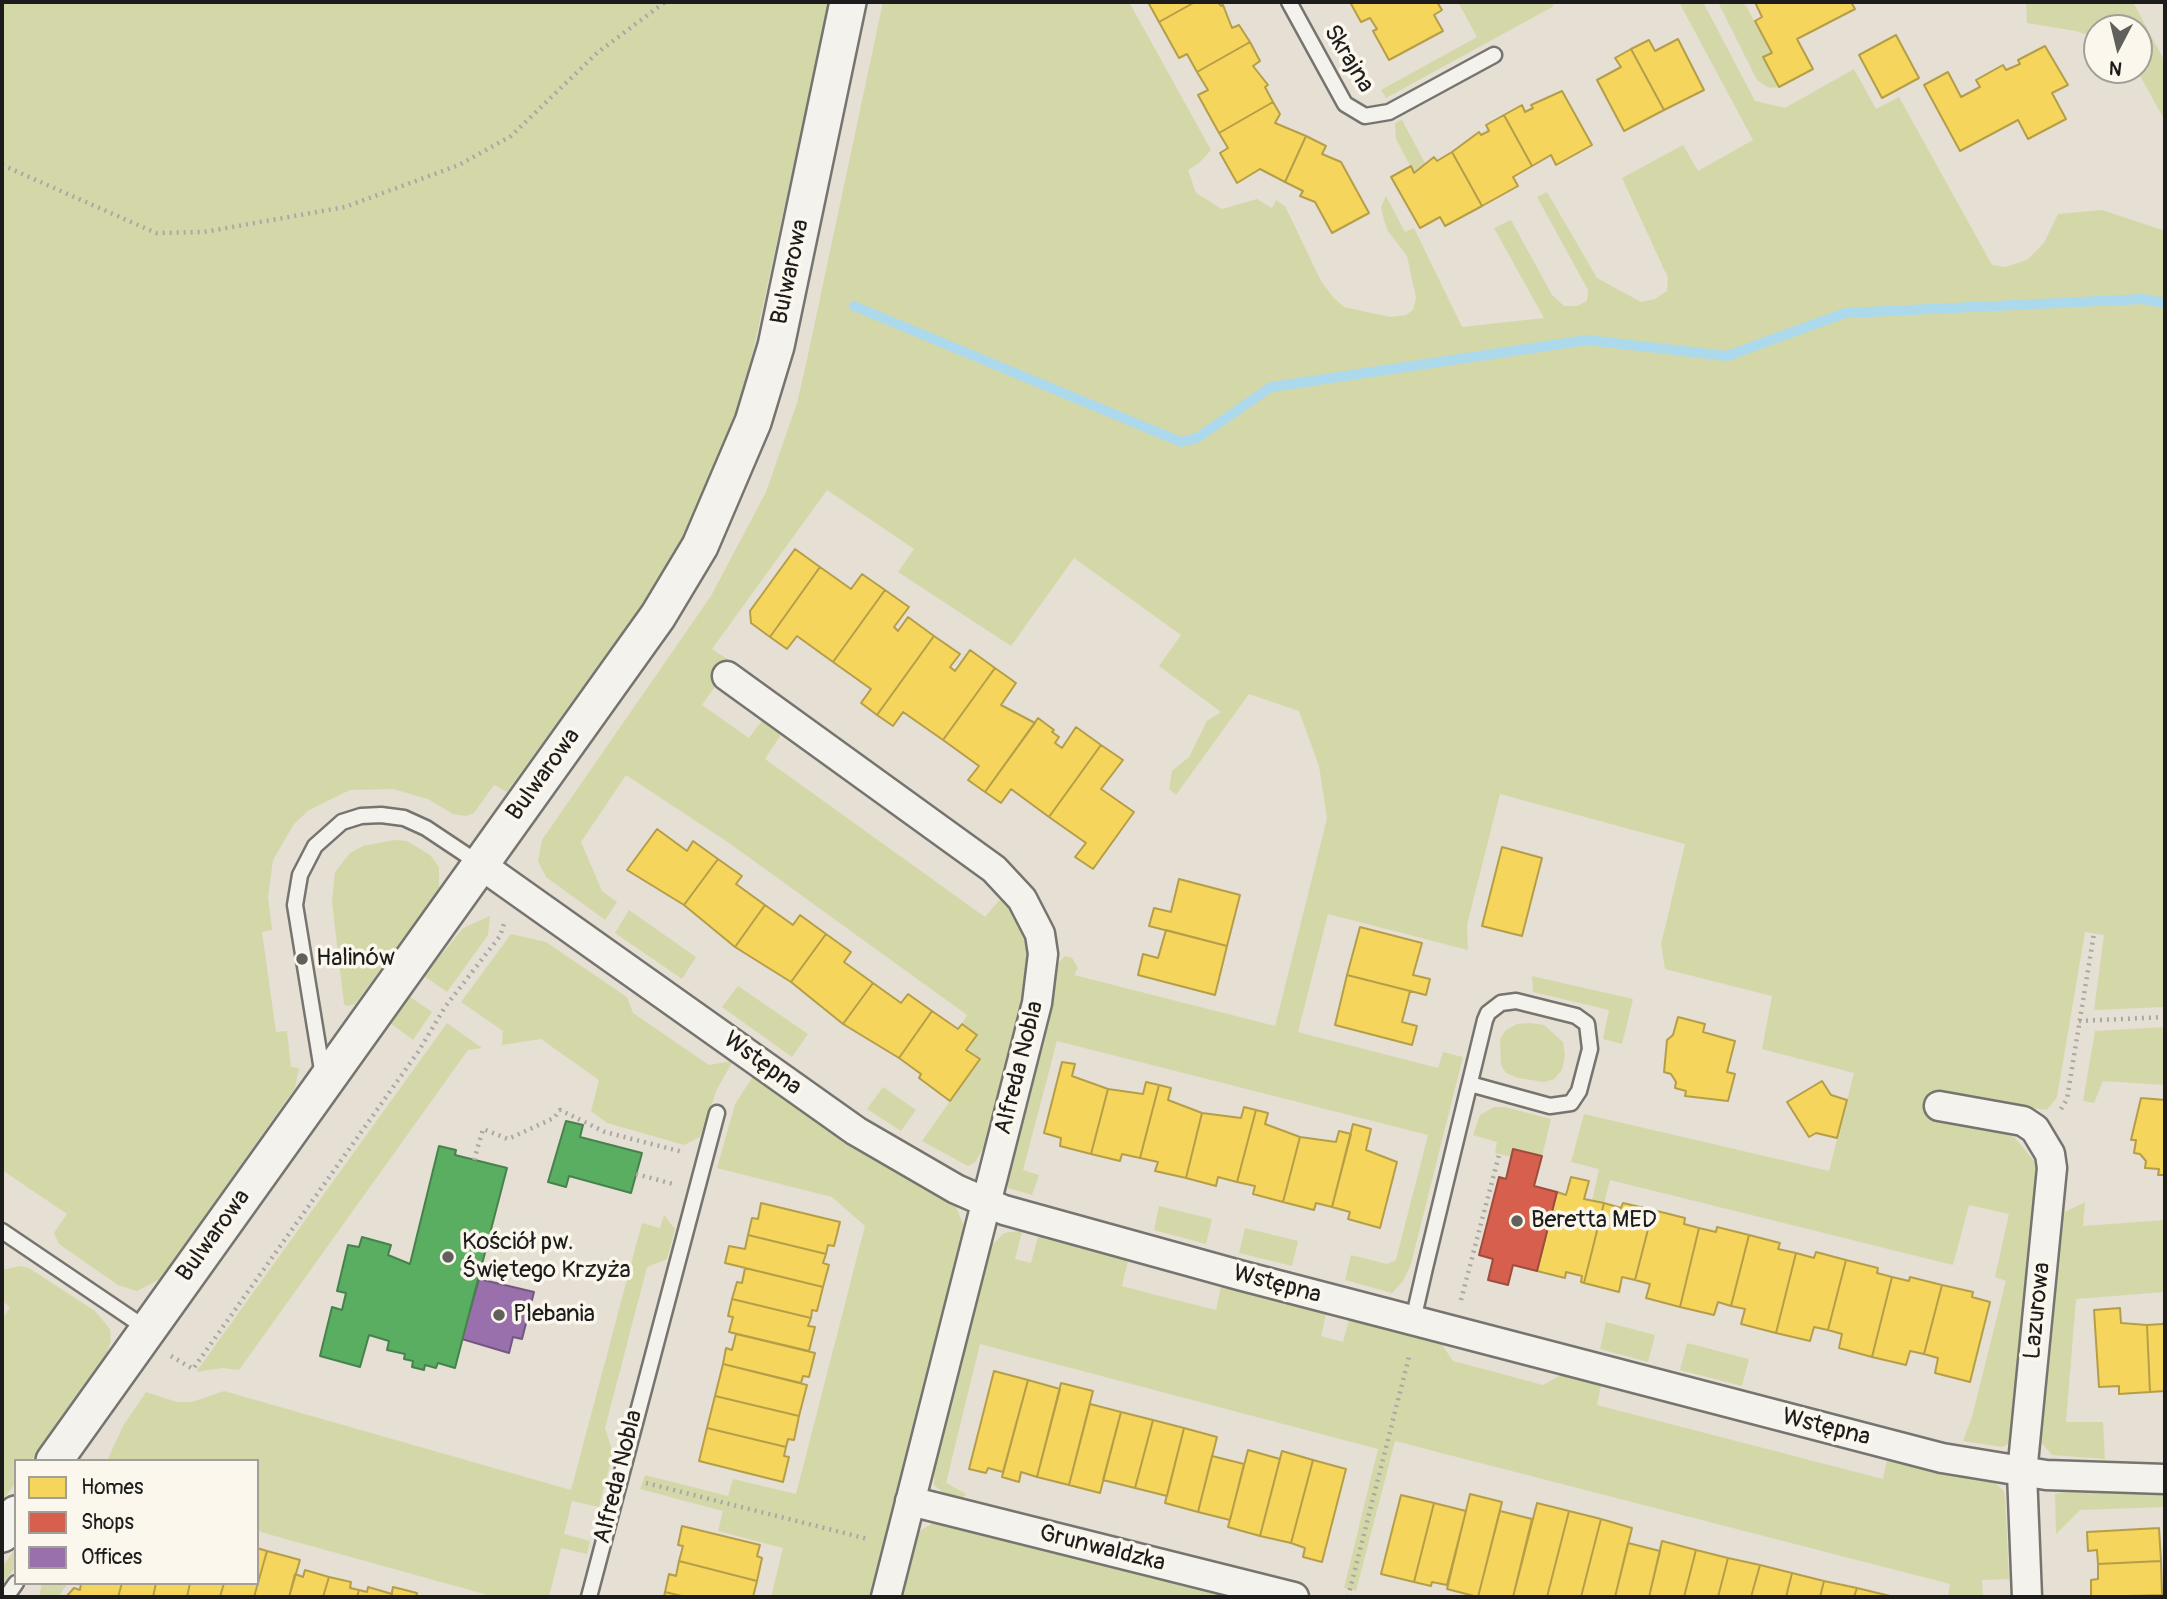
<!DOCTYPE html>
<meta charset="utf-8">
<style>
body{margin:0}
#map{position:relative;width:2167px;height:1599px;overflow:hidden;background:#e5dfd4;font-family:Pangolin,sans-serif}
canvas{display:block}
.frame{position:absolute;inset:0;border:4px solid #1c1c1c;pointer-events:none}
.legend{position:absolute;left:14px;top:1459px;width:245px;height:126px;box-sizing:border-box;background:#fbf7ec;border:2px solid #a29f99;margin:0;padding:9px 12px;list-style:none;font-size:21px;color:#1c1c1c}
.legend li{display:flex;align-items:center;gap:14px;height:35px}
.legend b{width:35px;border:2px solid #a29f99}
.north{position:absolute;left:2083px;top:14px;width:70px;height:70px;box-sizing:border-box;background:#fbf7ec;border:2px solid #a29f99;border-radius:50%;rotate:187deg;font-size:19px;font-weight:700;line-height:28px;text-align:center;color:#1c1c1c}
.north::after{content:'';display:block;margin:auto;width:24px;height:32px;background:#62605c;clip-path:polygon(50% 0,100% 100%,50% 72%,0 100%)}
</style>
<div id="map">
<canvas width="2167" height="1599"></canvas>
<div class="frame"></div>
<ul class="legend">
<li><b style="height:19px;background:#f6d55c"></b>Homes</li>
<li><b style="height:19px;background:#d6604d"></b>Shops</li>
<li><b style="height:19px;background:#9970ab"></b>Offices</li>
</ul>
<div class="north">N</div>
</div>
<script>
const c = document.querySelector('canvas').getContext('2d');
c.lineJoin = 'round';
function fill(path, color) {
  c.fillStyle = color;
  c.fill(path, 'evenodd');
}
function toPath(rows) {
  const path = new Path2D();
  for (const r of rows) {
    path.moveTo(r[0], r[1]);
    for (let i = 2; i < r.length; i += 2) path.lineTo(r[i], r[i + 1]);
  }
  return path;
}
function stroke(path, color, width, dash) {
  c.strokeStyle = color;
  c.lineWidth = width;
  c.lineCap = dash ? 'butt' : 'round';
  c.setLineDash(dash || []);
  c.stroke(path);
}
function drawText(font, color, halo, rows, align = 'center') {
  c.font = font + ' Pangolin,sans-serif';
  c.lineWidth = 7;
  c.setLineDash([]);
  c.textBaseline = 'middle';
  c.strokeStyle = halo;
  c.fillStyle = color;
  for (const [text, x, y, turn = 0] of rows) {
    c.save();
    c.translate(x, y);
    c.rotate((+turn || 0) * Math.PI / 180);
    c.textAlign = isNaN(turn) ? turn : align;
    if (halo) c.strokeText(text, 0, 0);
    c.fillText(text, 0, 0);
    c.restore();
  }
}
const green = toPath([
 [2,2,829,2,748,374,711,483,679,544,645,600,507,792,494,785,474,813,466,816,453,814,428,799,393,789,350,790,309,810,294,824,273,860,268,897,272,930,262,932,276,1032,287,1031,291,1067,299,1068,295,1088,160,1279,137,1291,118,1285,59,1244,54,1233,67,1214,2,1170],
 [883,2,1129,2,1211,150,1199,163,1188,170,1196,193,1222,209,1257,199,1272,208,1276,200,1285,206,1321,281,1333,297,1344,307,1390,317,1406,315,1413,310,1416,298,1407,256,1388,231,1384,220,1381,207,1386,196,1405,232,1414,228,1462,327,1544,318,1494,228,1511,220,1552,295,1564,306,1577,306,1587,301,1588,290,1537,197,1547,192,1597,278,1641,302,1655,299,1667,291,1668,278,1622,178,1683,145,1698,171,1753,140,1679,2,1703,2,1755,101,1785,108,1854,69,1876,109,1899,97,1992,265,2005,267,2027,260,2044,243,2058,214,2102,210,2165,231,2165,1007,2094,1010,2104,935,2085,932,2057,1097,2047,1110,1939,1095,2015,1138,2034,1161,2037,1170,2034,1226,2010,1443,2003,1447,1963,1441,1972,1417,2006,1281,1995,1277,2009,1214,1969,1205,1953,1265,1610,1180,1604,1203,1592,1201,1599,1169,1571,1162,1584,1114,1829,1171,1854,1073,1762,1049,1772,996,1665,969,1661,944,1685,844,1500,794,1467,925,1468,950,1328,914,1298,1032,1438,1068,1443,1052,1463,1057,1411,1264,1403,1281,1392,1293,1345,1280,1351,1255,1387,1264,1396,1260,1428,1135,1057,1041,1023,1170,1039,1175,1032,1195,1008,1188,1009,1164,1051,1004,1056,965,1065,956,1072,958,1078,968,1074,975,1275,1026,1327,818,1319,766,1299,711,1249,694,1176,795,1169,789,1172,771,1189,757,1207,721,1221,712,1159,666,1181,635,1074,558,1011,646,898,572,914,549,827,490,712,649,732,662,702,705,749,738,763,719,782,733,765,759,985,917,1003,896,1020,917,1028,938,1028,973,983,1149,975,1162,968,1166,922,1141,979,1060,966,1050,977,1035,962,1024,967,1015,729,843,626,775,581,842,602,891,617,902,605,920,546,877,538,861,542,840,711,596,766,492,797,403,806,364],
 [1458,2,1551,2,1554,6,1386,98,1381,90,1477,37],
 [1718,2,1744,2,1772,53,1763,57,1779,87,1769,88,1757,80],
 [2026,2,2133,2,2165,62,2165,121,2137,70,2139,28,2097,28,2097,38,2076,31,2027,23],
 [1402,120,1425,163,1414,173,1396,139,1395,123],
 [394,840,407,841,430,855,439,867,439,889,355,1004,347,1006,344,1004,332,902,335,872,350,853,363,846],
 [629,910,696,957,682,979,615,933],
 [490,916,488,935,447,992,424,976,463,928],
 [511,934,546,942,627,997,633,1013,709,1065,733,1061,717,1089,700,1137,684,1145,607,1123,591,1111,599,1080,541,1039,502,1045,503,1031,461,1002],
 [1532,976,1633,999,1622,1044,1603,1039,1609,1010,1533,992],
 [738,986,808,1034,792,1057,722,1007],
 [409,996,432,1012,413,1040,390,1023],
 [447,1023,482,1048,468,1050,239,1370,223,1368,196,1372],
 [1530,1023,1544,1025,1563,1042,1565,1055,1562,1070,1554,1079,1544,1082,1518,1078,1506,1073,1501,1065,1500,1039,1506,1030,1517,1024],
 [2165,1027,2165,1085,2103,1081,2094,1103,2083,1101,2095,1031],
 [754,1075,855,1148,955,1204,963,1224,962,1247,871,1597,771,1597,783,1548,718,1531,723,1511,640,1489,645,1475,728,1496,733,1479,796,1494,865,1226,832,1197,717,1168,735,1104],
 [883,1087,916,1110,901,1131,867,1109],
 [1494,1107,1505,1107,1551,1119,1542,1156,1514,1149,1512,1157,1495,1153,1497,1142,1473,1135,1480,1115],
 [2085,1202,2083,1226,2165,1220,2165,1292,2076,1299,2066,1422,2103,1422,2105,1459,2052,1455,2041,1442,2040,1434,2063,1213],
 [1159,1206,1212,1219,1206,1244,1154,1230],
 [664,1215,675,1229,667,1259,647,1267,605,1428,613,1453,599,1507,572,1501,564,1534,590,1541,587,1554,561,1548,549,1597,495,1597,257,1531,257,1461,107,1461,123,1426,146,1392,177,1402,192,1402,224,1391,571,1490,642,1223,660,1228],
 [1245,1228,1298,1241,1292,1266,1239,1253],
 [1019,1231,1022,1232,1015,1259,1031,1263,1038,1236,1128,1261,1122,1286,1152,1294,1216,1310,1221,1286,1326,1313,1321,1336,1343,1342,1349,1320,1442,1345,1453,1361,1543,1385,1561,1375,1601,1386,1597,1405,1883,1479,1887,1460,1994,1482,2004,1491,2005,1498,2009,1579,1982,1580,1983,1595,2009,1595,2009,1597,1948,1597,1950,1584,1395,1441,1356,1591,1344,1588,1378,1449,980,1344,946,1483,966,1494,961,1501,950,1498,934,1485,934,1467,991,1246,1004,1233],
 [20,1266,29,1268,95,1311,110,1329,111,1341,105,1357,31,1461,16,1461,16,1482,2,1502,2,1320,10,1307,2,1301,2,1270],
 [1606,1322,1655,1335,1648,1362,1600,1349],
 [1687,1343,1749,1359,1742,1386,1680,1370],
 [2079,1489,2165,1493,2165,1507,2080,1510,2056,1534,2055,1494],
 [935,1522,956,1523,956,1529,1229,1597,900,1597,918,1532],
 [16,1548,16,1566,2,1585,2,1567],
 [42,1583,68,1583,58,1597,39,1597]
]);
const homes = toPath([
 [1148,2,1195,2,1159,22,1148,2],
 [1195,2,1218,2,1221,6,1223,5,1232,28,1239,25,1250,42,1197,72,1187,54,1179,58,1159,22,1195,2],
 [1355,2,1437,2,1442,10,1434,15,1443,31,1389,60,1373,31,1377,29,1370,18,1361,22,1351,4,1355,2],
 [1755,2,1851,2,1855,9,1797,39,1813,69,1779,87,1763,57,1772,53,1755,21,1762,17,1755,2],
 [1896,35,1919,78,1882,98,1859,55,1896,35],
 [1678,39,1704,90,1664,110,1631,49,1649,40,1655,51,1678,39],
 [1250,42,1260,61,1253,66,1268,85,1265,87,1273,102,1219,133,1198,95,1208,90,1197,72,1250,42],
 [2045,46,2068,85,2052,93,2066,119,2028,139,2018,120,1960,151,1924,85,1948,72,1961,97,1980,87,1976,80,2003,65,2006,70,2020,64,2018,60,2045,46],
 [1631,49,1664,110,1624,131,1597,80,1621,67,1615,58,1631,49],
 [1562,91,1592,145,1556,165,1551,155,1532,166,1504,115,1522,105,1525,112,1533,108,1531,105,1562,91],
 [1273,102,1280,114,1275,123,1306,136,1285,182,1260,169,1237,183,1220,153,1228,148,1219,133,1273,102],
 [1504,115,1532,166,1513,177,1518,186,1482,206,1452,152,1479,132,1481,135,1489,131,1486,125,1504,115],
 [1306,136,1326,146,1322,154,1341,162,1369,213,1332,233,1315,202,1300,196,1303,191,1285,182,1306,136],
 [1452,152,1482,206,1445,226,1440,217,1420,228,1391,177,1411,166,1414,173,1434,157,1437,161,1452,152],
 [795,549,820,567,770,637,751,623,750,611,795,549],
 [820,567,851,589,862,574,885,590,833,662,797,636,787,649,770,637,820,567],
 [885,590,909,607,894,627,898,631,908,617,934,636,877,715,861,703,871,689,833,662,885,590],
 [934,636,960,654,950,667,955,671,970,650,995,668,943,740,903,712,893,726,877,715,934,636],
 [995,668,1016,683,1001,705,1035,723,985,792,968,780,979,766,943,740,995,668],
 [1038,718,1054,730,1052,732,1059,737,1055,743,1062,748,1076,727,1101,745,1049,817,1011,789,1001,803,985,792,1038,718],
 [1101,745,1123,760,1101,789,1134,812,1093,869,1075,857,1086,843,1049,817,1101,745],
 [657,829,687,851,693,841,718,859,684,905,627,870,657,829],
 [1502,847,1542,858,1522,936,1482,926,1502,847],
 [718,859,742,876,736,884,765,905,735,947,684,905,718,859],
 [1179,879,1240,895,1227,946,1149,926,1154,908,1171,912,1179,879],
 [765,905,793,925,800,915,826,934,791,982,735,947,765,905],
 [1360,927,1422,943,1413,975,1430,979,1426,995,1347,975,1360,927],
 [1166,930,1227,946,1215,995,1138,975,1143,954,1158,958,1166,930],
 [826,934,851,952,844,962,873,983,843,1024,791,982,826,934],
 [1347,975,1410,991,1402,1022,1417,1026,1412,1045,1335,1025,1347,975],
 [873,983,901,1003,908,994,932,1011,899,1058,843,1024,873,983],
 [932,1011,958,1029,962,1024,977,1035,966,1050,980,1059,950,1101,919,1078,921,1074,899,1058,932,1011],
 [1678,1017,1705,1024,1703,1032,1735,1041,1727,1072,1735,1074,1728,1101,1685,1096,1686,1091,1675,1088,1676,1082,1671,1074,1664,1072,1667,1040,1673,1035,1678,1017],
 [1062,1062,1075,1064,1072,1076,1108,1089,1091,1154,1060,1146,1061,1138,1044,1133,1062,1062],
 [1822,1081,1831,1095,1847,1100,1837,1138,1816,1133,1809,1137,1787,1102,1822,1081],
 [1146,1082,1159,1085,1140,1158,1122,1154,1120,1161,1091,1154,1108,1089,1143,1094,1146,1082],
 [1159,1085,1171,1088,1168,1100,1202,1113,1186,1178,1155,1171,1158,1162,1140,1158,1159,1085],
 [2141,1098,2165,1100,2165,1175,2158,1175,2159,1169,2145,1168,2146,1161,2140,1154,2134,1153,2136,1140,2131,1140,2141,1098],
 [1244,1107,1256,1110,1237,1182,1218,1177,1216,1186,1186,1178,1202,1113,1241,1118,1244,1107],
 [1256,1110,1268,1113,1265,1124,1300,1137,1283,1202,1253,1194,1255,1186,1237,1182,1256,1110],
 [1353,1124,1371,1129,1366,1150,1397,1162,1380,1228,1348,1219,1350,1212,1332,1207,1353,1124],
 [1339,1131,1351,1134,1332,1207,1316,1203,1314,1210,1283,1202,1300,1137,1336,1142,1339,1131],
 [1571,1177,1589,1181,1584,1199,1604,1203,1584,1283,1581,1282,1582,1276,1566,1272,1565,1278,1537,1271,1557,1192,1566,1195,1571,1177],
 [761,1203,840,1222,834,1246,828,1245,826,1254,748,1235,752,1218,758,1219,761,1203],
 [1604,1203,1621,1208,1623,1203,1653,1210,1635,1280,1622,1277,1619,1292,1584,1283,1604,1203],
 [1653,1210,1685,1218,1684,1224,1699,1228,1680,1307,1646,1298,1650,1284,1635,1280,1653,1210],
 [1717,1227,1749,1235,1731,1306,1718,1302,1714,1315,1680,1307,1699,1228,1716,1232,1717,1227],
 [748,1235,826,1254,823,1263,829,1265,823,1287,725,1263,729,1246,745,1249,748,1235],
 [1749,1235,1780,1243,1778,1249,1796,1253,1776,1333,1741,1324,1745,1309,1731,1306,1749,1235],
 [1816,1252,1846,1260,1828,1330,1814,1327,1810,1341,1776,1333,1796,1253,1814,1258,1816,1252],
 [1846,1260,1878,1268,1877,1273,1892,1277,1872,1357,1839,1348,1842,1334,1828,1330,1846,1260],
 [745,1268,823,1287,817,1311,812,1310,811,1318,732,1299,737,1282,742,1283,745,1268],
 [1892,1277,1909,1281,1910,1277,1942,1285,1924,1354,1910,1351,1906,1365,1872,1357,1892,1277],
 [1942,1285,1973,1292,1972,1297,1990,1302,1970,1382,1935,1373,1938,1358,1924,1354,1942,1285],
 [732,1299,811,1318,808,1326,815,1327,809,1351,729,1332,733,1317,728,1316,732,1299],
 [2120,1308,2121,1323,2147,1325,2150,1392,2119,1394,2119,1386,2099,1387,2094,1310,2120,1308],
 [2165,1320,2165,1391,2150,1392,2147,1325,2163,1324,2165,1320],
 [736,1334,815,1353,809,1377,803,1376,801,1383,723,1364,726,1348,732,1350,736,1334],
 [723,1364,807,1385,799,1416,715,1396,723,1364],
 [994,1371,1028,1380,1003,1472,988,1468,986,1473,969,1469,994,1371],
 [1028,1380,1060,1389,1037,1477,1021,1472,1019,1482,1002,1477,1028,1380],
 [1061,1383,1093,1391,1069,1485,1037,1477,1061,1383],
 [715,1396,799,1416,794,1440,788,1439,786,1447,707,1428,715,1396],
 [1090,1404,1121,1412,1100,1493,1069,1485,1090,1404],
 [1121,1412,1153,1420,1135,1488,1103,1480,1121,1412],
 [1153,1420,1184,1428,1167,1496,1135,1488,1153,1420],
 [707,1428,786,1447,784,1456,789,1457,783,1482,699,1461,707,1428],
 [1184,1428,1217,1437,1198,1512,1165,1503,1184,1428],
 [1248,1450,1280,1459,1260,1536,1228,1527,1248,1450],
 [1282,1451,1313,1460,1291,1543,1260,1536,1282,1451],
 [1212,1456,1244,1464,1230,1520,1198,1512,1212,1456],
 [1313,1460,1346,1469,1322,1562,1303,1557,1305,1548,1291,1543,1313,1460],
 [1470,1494,1502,1502,1478,1597,1447,1589,1470,1494],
 [1401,1495,1434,1503,1414,1582,1381,1574,1401,1495],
 [1434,1503,1466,1511,1447,1585,1432,1582,1431,1586,1414,1582,1434,1503],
 [1537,1503,1569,1511,1547,1597,1513,1597,1537,1503],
 [1500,1511,1532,1519,1513,1597,1478,1597,1500,1511],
 [1569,1511,1601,1519,1581,1597,1547,1597,1569,1511],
 [1601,1519,1632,1528,1615,1597,1581,1597,1601,1519],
 [682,1526,760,1545,757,1556,762,1558,757,1581,679,1561,683,1546,678,1545,682,1526],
 [2159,1528,2161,1561,2098,1564,2097,1550,2088,1551,2087,1532,2159,1528],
 [1662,1541,1696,1550,1684,1597,1649,1597,1662,1541],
 [1628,1543,1660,1551,1649,1597,1615,1597,1628,1543],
 [257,1548,267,1551,254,1597,220,1597,224,1583,257,1583,257,1548],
 [1696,1550,1728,1558,1718,1597,1684,1597,1696,1550],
 [267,1551,300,1560,289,1597,254,1597,267,1551],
 [1728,1558,1760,1565,1751,1597,1718,1597,1728,1558],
 [679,1561,757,1581,753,1597,686,1597,665,1592,669,1574,676,1576,679,1561],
 [2161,1561,2162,1595,2091,1597,2091,1580,2098,1579,2098,1564,2161,1561],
 [1760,1565,1792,1573,1786,1597,1751,1597,1760,1565],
 [305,1570,329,1577,323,1597,289,1597,295,1574,303,1577,305,1570],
 [1792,1573,1824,1581,1820,1597,1786,1597,1792,1573],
 [329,1577,351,1582,350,1588,359,1590,357,1597,323,1597,329,1577],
 [1824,1581,1857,1588,1854,1597,1820,1597,1824,1581],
 [81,1583,122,1583,118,1597,66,1597,74,1588,80,1590,81,1583],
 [122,1583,156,1583,153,1597,118,1597,122,1583],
 [156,1583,190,1583,187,1597,153,1597,156,1583],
 [190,1583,224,1583,220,1597,187,1597,190,1583],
 [368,1587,392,1594,391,1597,357,1597,359,1590,367,1592,368,1587],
 [393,1587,417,1593,416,1597,391,1597,393,1587],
 [1857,1588,1890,1596,1854,1597,1857,1588],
 [665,1592,686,1597,664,1597,665,1592],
 [2162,1595,2165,1597,2111,1597,2162,1595]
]);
const shops = toPath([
 [1513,1149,1542,1156,1534,1186,1557,1192,1537,1271,1513,1265,1508,1285,1488,1280,1493,1259,1479,1255,1499,1177,1506,1179,1513,1149]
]);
const offices = toPath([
 [479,1279,534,1292,522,1339,513,1337,509,1353,462,1339,479,1279]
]);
const public = toPath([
 [566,1121,583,1125,580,1137,642,1153,631,1193,569,1176,566,1187,548,1182,566,1121],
 [439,1146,456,1150,455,1155,507,1168,455,1368,438,1363,436,1368,425,1365,424,1370,412,1367,413,1361,404,1359,405,1354,387,1350,389,1341,369,1335,360,1367,320,1356,332,1307,342,1310,346,1293,337,1291,348,1245,359,1247,362,1237,391,1245,388,1255,410,1264,439,1146]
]);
const stream = toPath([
 [854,306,1181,442,1197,438,1271,387,1587,340,1727,356,1845,313,2143,299,2165,303]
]);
const path = toPath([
 [2,165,156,233,204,232,345,207,459,165,511,136,597,53,665,2],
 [2079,1021,2165,1017],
 [2061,1109,2067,1099,2094,933],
 [474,1160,483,1129,508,1139,554,1118,560,1110,605,1132,683,1152],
 [636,1174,673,1184],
 [1461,1300,1499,1155],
 [171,1356,193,1369,418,1052,445,1007,500,936,504,924,507,925],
 [646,1483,868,1539],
 [1348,1597,1410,1353]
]);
const service = toPath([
 [1289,2,1345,104,1365,116,1389,112,1494,55],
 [323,1076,295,905,300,875,315,846,342,822,361,816,381,815,404,818,426,828,480,864],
 [2,1231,147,1329],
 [1413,1320,1425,1268,1485,1020,1488,1013,1501,1003,1516,1001,1576,1016,1587,1024,1590,1049,1579,1091,1571,1103,1550,1106,1470,1084],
 [6,1597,16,1583],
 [589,1597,717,1113]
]);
const minor = toPath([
 [727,676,994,869,1022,899,1040,934,1043,954,1037,1003,886,1597],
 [481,865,856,1131,956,1189,1004,1210,1239,1275,1942,1458,2046,1475,2165,1479],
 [1939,1106,2023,1121,2035,1129,2050,1154,2052,1168,2022,1473,2027,1597],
 [910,1501,1294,1597]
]);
const tertiary = toPath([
 [54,1461,658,616,700,546,753,422,776,346,848,2],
 [2,1534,16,1514]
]);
const markers = [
 [302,959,7,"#62605c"],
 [1517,1221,7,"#62605c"],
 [448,1257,7,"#62605c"],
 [499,1315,7,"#62605c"]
];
const streetNames = [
 ["Skrajna",1348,59,59],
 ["Bulwarowa",791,272,-78],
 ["Bulwarowa",544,775,-54],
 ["Wstępna",762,1064,36],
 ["Alfreda Nobla",1020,1068,-76],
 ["Bulwarowa",214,1236,-54],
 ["Wstępna",1277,1285,15],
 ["Lazurowa",2038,1311,-84],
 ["Wstępna",1826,1428,14],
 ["Alfreda Nobla",619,1477,-76],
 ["Grunwaldzka",1102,1549,14]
];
const poiNames = [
 ["Halinów",316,959],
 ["Beretta MED",1531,1221],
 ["Kościół pw.",462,1243],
 ["Świętego Krzyża",462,1271],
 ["Plebania",513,1315]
];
fill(green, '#d4d8a9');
fill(homes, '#f6d55c');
stroke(homes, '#b59e49', 2);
fill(shops, '#d6604d');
stroke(shops, '#9e4c3e', 2);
fill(offices, '#9970ab');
stroke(offices, '#745780', 2);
fill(public, '#5aae61');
stroke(public, '#47824c', 2);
stroke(stream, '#acd9eb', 10);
stroke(service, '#76746f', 19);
stroke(minor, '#76746f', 33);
stroke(tertiary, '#76746f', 40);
stroke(path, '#aaa8a4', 4.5, [2, 5]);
stroke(service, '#f3f2ed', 14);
stroke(minor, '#f3f2ed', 28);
stroke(tertiary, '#f3f2ed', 35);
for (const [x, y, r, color] of markers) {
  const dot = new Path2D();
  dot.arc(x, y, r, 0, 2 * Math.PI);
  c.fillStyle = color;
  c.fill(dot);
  stroke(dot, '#fbf7ec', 2.5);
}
drawText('24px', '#1c1c1c', '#fbf7ec', streetNames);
drawText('24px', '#1c1c1c', '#fbf7ec', poiNames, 'left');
</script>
